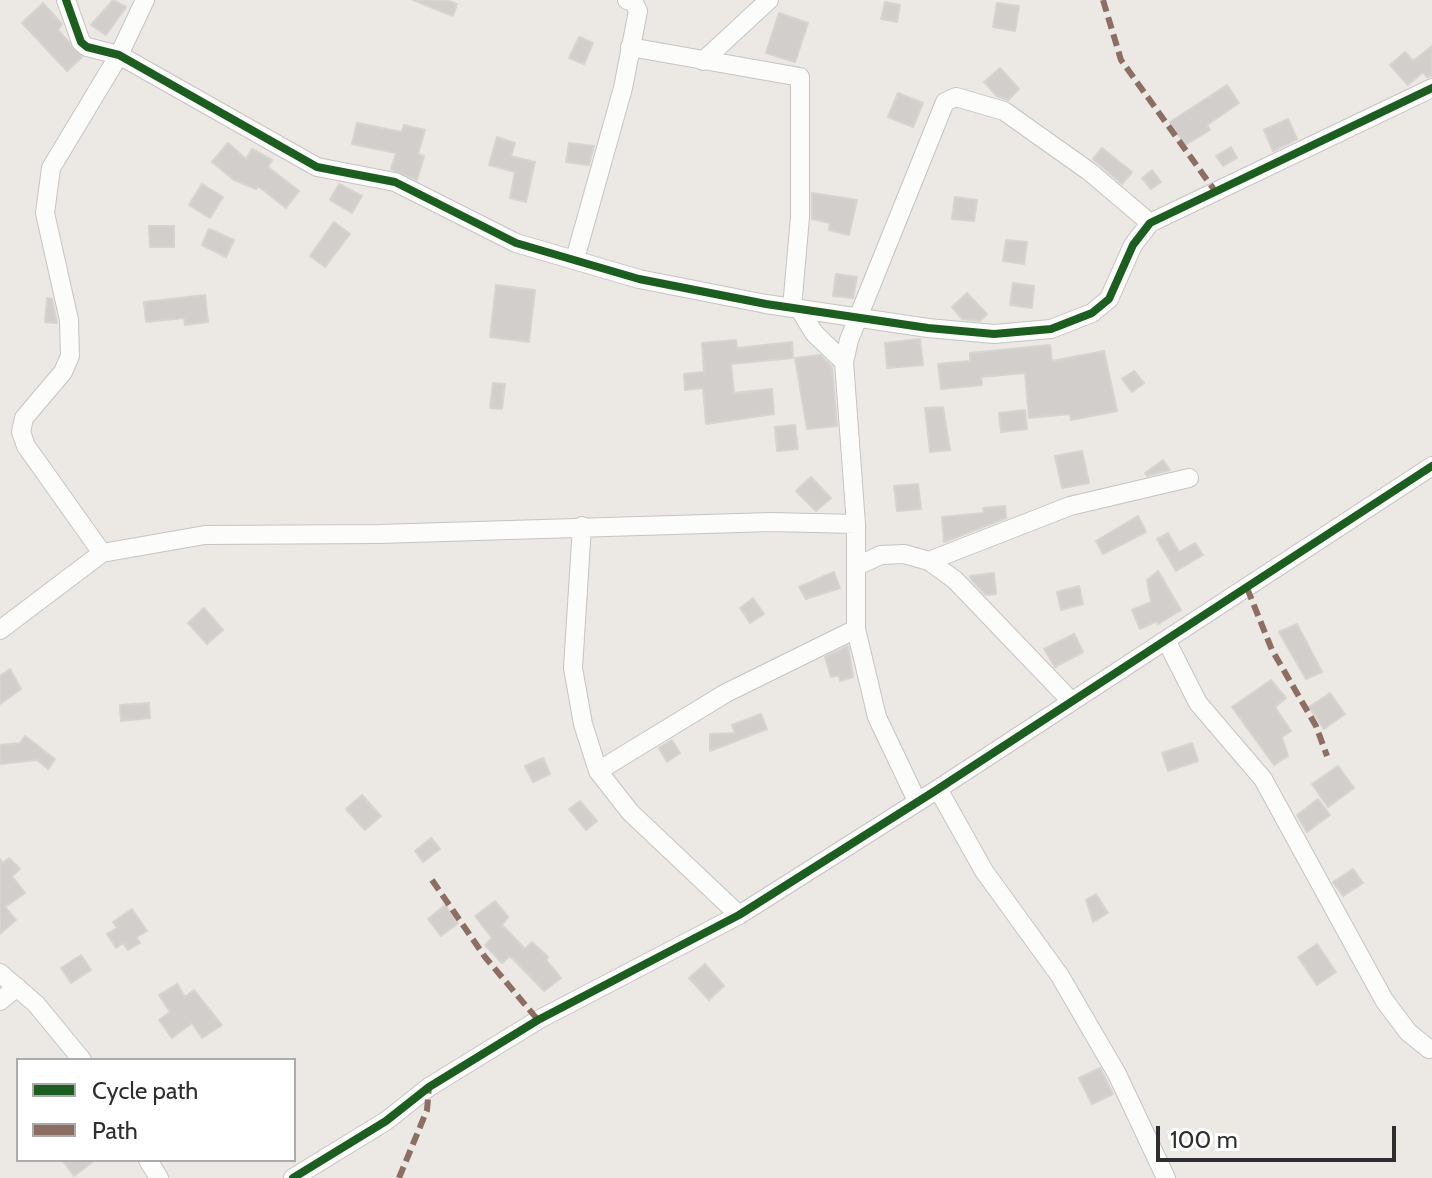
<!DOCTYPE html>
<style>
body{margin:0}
#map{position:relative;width:1432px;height:1178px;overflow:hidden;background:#ece8e4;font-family:Cabin,sans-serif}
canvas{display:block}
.legend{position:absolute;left:16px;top:1058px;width:280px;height:104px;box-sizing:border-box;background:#fff;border:2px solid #ababab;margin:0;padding:10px 14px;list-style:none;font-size:24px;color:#2e2e2e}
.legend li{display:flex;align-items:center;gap:16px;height:40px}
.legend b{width:40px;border:2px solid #ababab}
.scale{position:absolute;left:1156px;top:1126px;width:240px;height:36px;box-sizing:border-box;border:4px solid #2e2e2e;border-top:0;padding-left:10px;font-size:24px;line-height:28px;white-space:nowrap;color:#2e2e2e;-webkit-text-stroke:6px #fff;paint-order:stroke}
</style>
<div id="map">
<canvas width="1432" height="1178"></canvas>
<ul class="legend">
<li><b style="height:10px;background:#1b5e20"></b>Cycle path</li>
<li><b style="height:10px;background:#8d6e63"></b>Path</li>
</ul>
<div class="scale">100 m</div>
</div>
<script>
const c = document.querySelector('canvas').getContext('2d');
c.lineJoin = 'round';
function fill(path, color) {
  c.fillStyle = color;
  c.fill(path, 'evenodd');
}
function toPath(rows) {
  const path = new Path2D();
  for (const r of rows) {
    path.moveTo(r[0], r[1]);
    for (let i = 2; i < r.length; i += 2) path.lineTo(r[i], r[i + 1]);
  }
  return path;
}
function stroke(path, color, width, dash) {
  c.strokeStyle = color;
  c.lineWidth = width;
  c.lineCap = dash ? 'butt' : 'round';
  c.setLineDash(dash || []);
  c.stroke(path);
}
const building = toPath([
 [113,0,126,7,106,35,91,25,113,0],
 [413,0,446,0,457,4,453,16,413,0],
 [885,2,900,5,897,22,881,19,885,2],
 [43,3,62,24,58,30,82,57,67,71,22,23,43,3],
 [997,3,1019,6,1015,31,993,27,997,3],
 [779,13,808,23,795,62,766,53,779,13],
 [579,37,593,43,584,64,569,58,579,37],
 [1432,46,1432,76,1427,77,1423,72,1408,85,1390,65,1405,52,1413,61,1432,46],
 [1000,68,1019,89,1008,100,997,96,984,82,1000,68],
 [1227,85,1239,103,1207,125,1210,130,1185,145,1170,122,1227,85],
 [898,93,923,103,913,127,888,117,898,93],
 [1288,119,1297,139,1273,151,1264,130,1288,119],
 [357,123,402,132,404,125,425,130,418,154,424,156,417,180,391,169,396,153,352,144,357,123],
 [497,137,515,143,511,156,535,162,526,202,510,198,515,172,489,165,497,137],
 [228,143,246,159,252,149,272,160,268,167,299,191,286,208,258,186,256,189,234,180,212,162,228,143],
 [569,143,594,146,589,165,566,162,569,143],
 [1231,147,1237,158,1223,166,1216,156,1231,147],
 [1102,148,1132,172,1122,184,1093,159,1102,148],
 [1152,170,1161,182,1151,189,1142,178,1152,170],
 [202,184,223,197,210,218,189,205,202,184],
 [339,184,362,196,352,213,330,200,339,184],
 [812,193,857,200,849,235,829,230,830,223,812,219,812,193],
 [955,197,977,200,974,221,952,219,955,197],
 [334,222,350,234,325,267,310,256,334,222],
 [149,226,174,226,174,247,150,247,149,226],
 [209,229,234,240,226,257,202,245,209,229],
 [1006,240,1027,242,1024,264,1003,261,1006,240],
 [836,274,857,277,853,298,833,296,836,274],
 [1013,283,1034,286,1032,308,1010,305,1013,283],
 [496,285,535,290,529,342,490,337,496,285],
 [967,293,987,314,980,321,962,319,952,307,967,293],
 [205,295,208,322,185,325,184,318,146,322,144,302,205,295],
 [47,298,52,299,57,323,45,322,47,298],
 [920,339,923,365,887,368,885,343,920,339],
 [736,340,737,348,792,342,793,358,731,364,734,393,772,389,774,414,706,424,703,388,685,390,684,374,704,372,702,343,736,340],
 [1050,345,1052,361,1104,351,1117,411,1071,420,1070,414,1029,418,1025,373,981,377,982,385,941,389,938,364,970,361,970,353,1050,345],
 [820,355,832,367,837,426,807,429,795,358,820,355],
 [1134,371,1144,383,1132,392,1122,379,1134,371],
 [493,383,505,384,502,409,490,408,493,383],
 [943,407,950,450,930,452,925,408,943,407],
 [1025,410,1027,429,1001,432,999,413,1025,410],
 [795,425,798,449,777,451,775,427,795,425],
 [1082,451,1089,483,1062,488,1055,456,1082,451],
 [1163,460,1170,470,1147,476,1145,473,1163,460],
 [811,477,831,498,816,511,796,491,811,477],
 [918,484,921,509,897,511,894,486,918,484],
 [1005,506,1006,518,944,542,942,517,984,513,983,508,1005,506],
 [1138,516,1146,532,1103,554,1096,541,1138,516],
 [1168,533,1179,552,1195,543,1203,555,1176,571,1157,539,1168,533],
 [1158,571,1181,610,1158,624,1157,621,1140,629,1132,610,1151,602,1147,580,1158,571],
 [834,572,840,588,806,599,799,587,834,572],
 [994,573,996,594,986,595,971,579,970,576,994,573],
 [1079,586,1083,604,1061,610,1057,592,1079,586],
 [753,598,764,614,750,623,740,608,753,598],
 [204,608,223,630,207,644,188,623,204,608],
 [1297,624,1322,672,1306,679,1279,632,1297,624],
 [1074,634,1083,652,1055,667,1044,649,1074,634],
 [848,646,853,677,840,681,839,675,831,677,825,657,848,646],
 [10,669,21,689,0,704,0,676,10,669],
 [1271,680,1286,698,1275,707,1291,731,1282,737,1288,756,1274,765,1232,707,1271,680],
 [1330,693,1345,714,1324,729,1309,707,1330,693],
 [149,703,150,718,121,721,120,705,149,703],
 [761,714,767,729,710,751,710,734,735,733,732,725,761,714],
 [25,736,55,759,48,769,37,760,0,764,0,745,20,743,25,736],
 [672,740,680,753,667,762,659,748,672,740],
 [1192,743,1198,761,1168,771,1162,753,1192,743],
 [543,758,550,774,533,782,525,766,543,758],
 [1338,766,1354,788,1328,807,1312,784,1338,766],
 [362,795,381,816,365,830,346,809,362,795],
 [1318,799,1330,815,1307,832,1297,815,1318,799],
 [580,801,597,821,586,830,569,809,580,801],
 [431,838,440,849,423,862,415,851,431,838],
 [9,858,20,869,12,876,25,893,5,907,16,920,0,934,0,859,3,863,9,858],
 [1353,869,1363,883,1343,896,1333,882,1353,869],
 [1096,894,1108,913,1093,922,1086,900,1096,894],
 [495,901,508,917,502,925,525,949,532,942,548,957,546,960,561,978,544,991,510,956,502,963,485,945,492,938,475,916,495,901],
 [445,905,458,923,441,936,428,919,445,905],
 [132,909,147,931,136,937,140,943,128,950,123,943,116,948,107,934,117,928,113,922,132,909],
 [1317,944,1336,972,1317,985,1298,957,1317,944],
 [81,955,91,970,71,983,61,968,81,955],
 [705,964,724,986,709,1000,689,978,705,964],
 [177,984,185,997,194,990,222,1025,202,1038,192,1023,172,1038,159,1020,170,1012,159,995,177,984],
 [1100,1068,1113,1094,1092,1104,1079,1078,1100,1068],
 [62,1160,95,1160,74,1176,62,1160]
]);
const street = toPath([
 [66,0,81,42,87,47,119,55,317,167,395,182,516,243,639,279,766,304,928,328,994,334,1051,329,1092,313,1109,299,1133,245,1150,223,1432,88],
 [630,47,800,77,800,217,792,308],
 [703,61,769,0],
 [575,259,623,88,638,11,633,1,627,0],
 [800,310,814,333,844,362],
 [582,526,573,668,583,724,598,771,630,812,739,915],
 [102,553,26,446,21,432,24,418,63,372,70,356,69,320,45,213,51,168,119,55,145,0],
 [929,561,1070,506,1189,478],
 [857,566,881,555,904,554,929,561,955,580,1071,701],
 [0,630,102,553,205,535,379,534,771,522,856,524],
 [1166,640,1198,703,1263,779,1384,1000,1408,1032,1429,1049],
 [598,771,726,693,856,629],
 [938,789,984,871,1060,976,1117,1074,1166,1178],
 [917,801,877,717,856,629,856,524,844,362,849,340,945,102,956,97,1004,111,1090,172,1150,223],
 [0,973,36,1004,82,1060],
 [0,1001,17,987],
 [148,1160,159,1178],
 [293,1178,386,1121,429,1087,538,1020,739,915,938,789,1432,466]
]);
const quiet = toPath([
 [1103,0,1121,60,1215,191],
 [1247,588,1272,650,1316,726,1327,756],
 [432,880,485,957,538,1020],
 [399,1178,427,1110,429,1087]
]);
const cycleway = toPath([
 [66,0,81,42,87,47,119,55,317,167,395,182,516,243,639,279,766,304,928,328,994,334,1051,329,1092,313,1109,299,1133,245,1150,223,1432,88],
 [293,1178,386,1121,429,1087,538,1020,739,915,938,789,1432,466]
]);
fill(building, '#d1cecb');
stroke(building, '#d7d4d0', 2);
stroke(street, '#c5c4c5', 20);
stroke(street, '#fcfcfb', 18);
stroke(quiet, '#8d6e63', 6, [12, 6]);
stroke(cycleway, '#1b5e20', 8);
</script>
